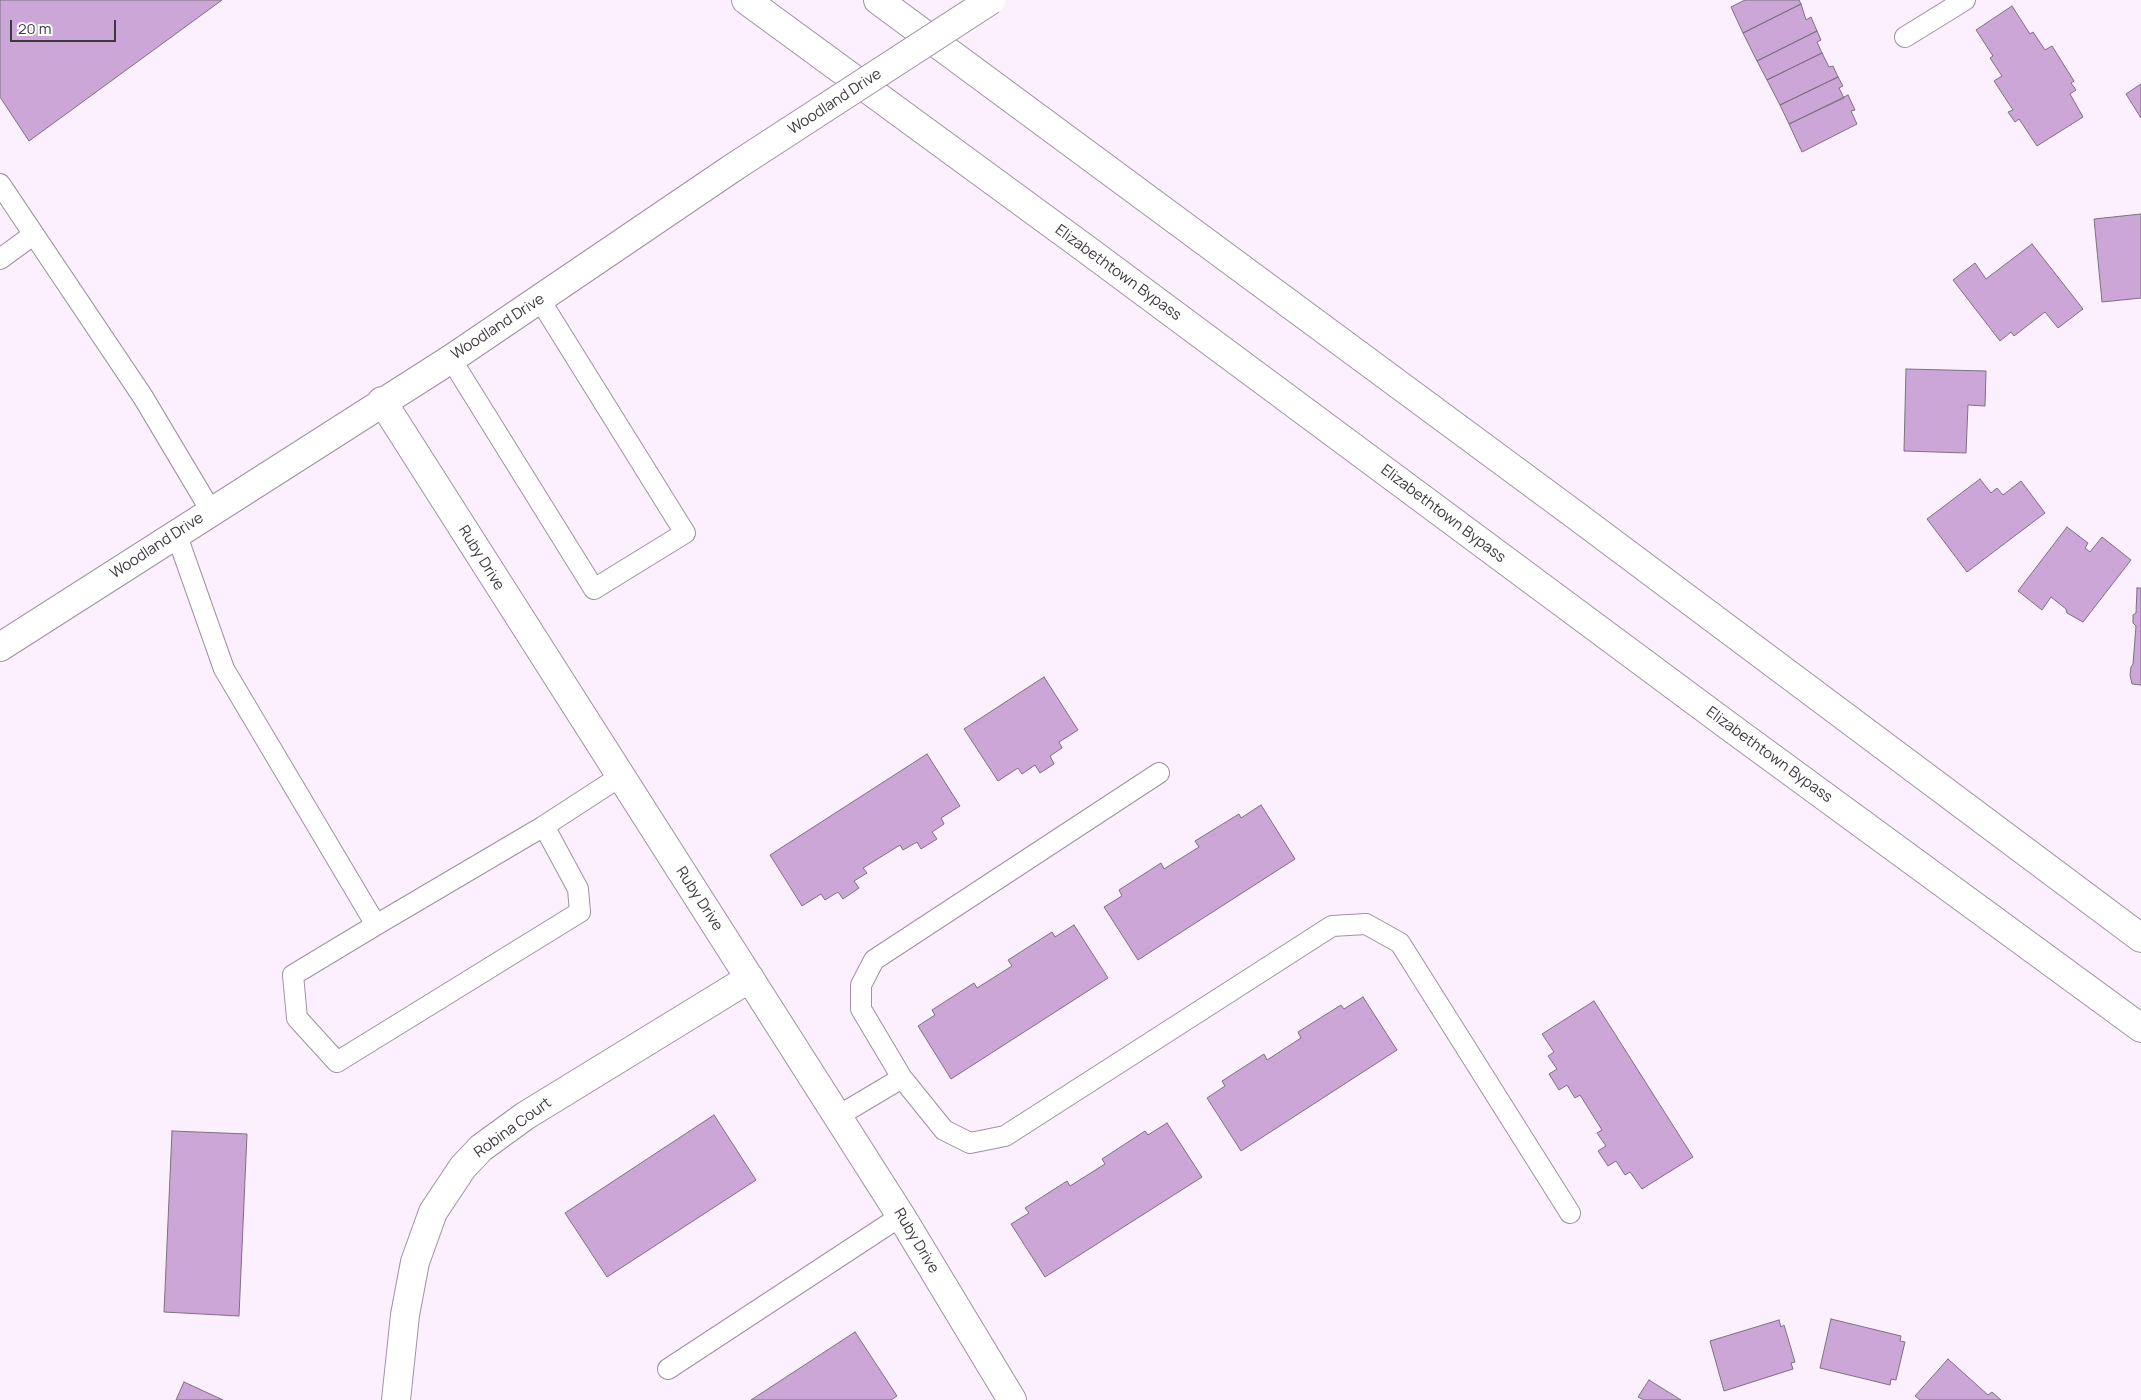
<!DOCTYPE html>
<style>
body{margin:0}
#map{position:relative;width:2141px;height:1400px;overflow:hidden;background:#fcf0ff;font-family:Manrope,sans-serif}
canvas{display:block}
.scale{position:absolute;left:10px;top:20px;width:106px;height:22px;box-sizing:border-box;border:2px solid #3d373e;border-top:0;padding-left:6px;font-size:15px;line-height:18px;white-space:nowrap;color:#3d373e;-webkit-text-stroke:4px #fff;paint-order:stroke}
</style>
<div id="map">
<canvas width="2141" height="1400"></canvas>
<div class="scale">20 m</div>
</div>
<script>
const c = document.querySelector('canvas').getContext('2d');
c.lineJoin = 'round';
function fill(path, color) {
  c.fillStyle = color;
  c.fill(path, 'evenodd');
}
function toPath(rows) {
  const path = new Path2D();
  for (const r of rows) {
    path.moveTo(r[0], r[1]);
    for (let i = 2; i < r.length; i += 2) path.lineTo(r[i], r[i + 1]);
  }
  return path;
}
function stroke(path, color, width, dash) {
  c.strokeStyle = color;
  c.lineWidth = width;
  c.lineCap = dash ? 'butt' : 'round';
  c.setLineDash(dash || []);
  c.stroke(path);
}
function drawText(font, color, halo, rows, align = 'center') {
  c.font = font + ' Manrope,sans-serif';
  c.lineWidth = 4;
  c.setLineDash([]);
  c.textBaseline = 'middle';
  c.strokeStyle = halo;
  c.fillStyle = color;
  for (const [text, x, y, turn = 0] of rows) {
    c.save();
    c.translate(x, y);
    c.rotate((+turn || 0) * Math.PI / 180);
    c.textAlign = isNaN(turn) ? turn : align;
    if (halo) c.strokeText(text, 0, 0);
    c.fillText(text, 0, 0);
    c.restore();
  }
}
const building = toPath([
 [0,0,222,0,29,141,0,97,0,0],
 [1745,0,1799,0,1801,4,1743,33,1731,7,1745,0],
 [1801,4,1806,20,1811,17,1817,31,1757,61,1743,33,1801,4],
 [2012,6,2030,34,2033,32,2045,50,2052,46,2074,81,2071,83,2076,90,2070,94,2083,117,2037,146,2019,119,2015,122,2008,112,2013,110,1994,81,2002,76,1990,58,1993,56,1976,30,2012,6],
 [1817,31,1821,40,1817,42,1822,53,1767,80,1757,61,1817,31],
 [1822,53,1829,67,1833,66,1838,77,1780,105,1767,80,1822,53],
 [1838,77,1843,86,1839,88,1844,98,1789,124,1780,105,1838,77],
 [2141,84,2141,118,2126,94,2141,84],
 [1848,95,1855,110,1851,111,1857,124,1802,152,1789,124,1848,95],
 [2141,214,2141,298,2102,302,2094,219,2141,214],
 [2032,244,2083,309,2058,328,2045,312,2014,336,2011,332,2000,341,1953,280,1975,263,1986,279,2032,244],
 [1906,369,1986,371,1985,406,1968,405,1966,453,1904,451,1906,369],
 [1980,479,1991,493,1997,488,2003,495,2021,481,2045,513,1967,572,1927,519,1980,479],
 [2067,527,2088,543,2085,548,2090,552,2102,537,2131,560,2083,622,2067,613,2066,609,2051,597,2042,610,2018,591,2067,527],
 [2137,588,2141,588,2141,685,2132,684,2130,675,2131,667,2133,664,2136,626,2133,623,2133,615,2136,613,2137,588],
 [1044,677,1078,730,1059,742,1062,748,1050,756,1054,764,1040,773,1035,765,1022,774,1018,768,998,781,964,729,1044,677],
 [927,754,960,806,941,818,944,824,932,832,937,839,921,849,917,842,903,850,900,845,863,868,867,873,854,881,859,888,843,899,838,892,825,900,821,894,802,906,770,855,927,754],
 [1261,805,1295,859,1138,960,1104,907,1122,896,1119,890,1161,863,1164,869,1199,847,1195,841,1239,814,1241,818,1261,805],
 [1074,925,1108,978,951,1079,918,1026,935,1015,932,1010,974,983,977,988,1012,966,1008,960,1052,932,1055,937,1074,925],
 [1363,997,1397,1050,1241,1151,1207,1098,1225,1086,1222,1081,1264,1054,1267,1060,1301,1038,1298,1032,1341,1005,1344,1009,1363,997],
 [1594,1001,1693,1157,1642,1189,1630,1172,1625,1175,1616,1161,1608,1166,1598,1151,1606,1146,1597,1133,1602,1130,1580,1095,1575,1098,1567,1085,1559,1090,1549,1074,1557,1069,1548,1056,1554,1052,1542,1034,1594,1001],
 [714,1115,756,1180,607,1277,565,1213,714,1115],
 [1167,1123,1202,1177,1045,1277,1011,1224,1029,1213,1025,1208,1067,1181,1070,1186,1105,1164,1102,1159,1145,1131,1148,1135,1167,1123],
 [172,1131,247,1134,239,1316,164,1312,172,1131],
 [1831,1319,1901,1336,1900,1341,1905,1342,1896,1380,1891,1379,1890,1385,1820,1368,1831,1319],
 [1779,1320,1781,1327,1784,1325,1795,1362,1791,1363,1793,1369,1724,1391,1710,1341,1779,1320],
 [855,1332,897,1396,891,1400,751,1400,855,1332],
 [1948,1359,1988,1395,1992,1392,2001,1400,1920,1400,1915,1396,1948,1359],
 [1649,1380,1681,1400,1644,1400,1638,1397,1649,1380],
 [184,1382,223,1400,176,1400,184,1382]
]);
const service = toPath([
 [1905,37,1965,0],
 [0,184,143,397,211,511],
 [0,259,33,235],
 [451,359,594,589,685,533,540,300],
 [176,533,224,669,376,925,293,975,297,1018,337,1062,580,912,578,889,544,826,621,776],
 [376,925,544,826],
 [902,1078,944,1130,970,1143,1005,1136,1332,926,1366,924,1400,943,1570,1213],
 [838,1116,902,1078,861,1009,861,985,874,960,1159,773],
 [668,1369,901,1216]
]);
const minor = toPath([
 [382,401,901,1216,1012,1400],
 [396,1400,405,1315,415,1262,433,1212,463,1167,481,1148,525,1116,750,978]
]);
const tertiary = toPath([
 [0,647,451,359,734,167]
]);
const trunk = toPath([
 [746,0,1086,249,1730,727,2141,1028],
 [878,0,1578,517,2141,938]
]);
const tertiaryBridge = toPath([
 [734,167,991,0]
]);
const streetNames = [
 ["Woodland Drive",835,102,-33],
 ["Elizabethtown Bypass",1118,273,36],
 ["Woodland Drive",498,327,-33],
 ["Elizabethtown Bypass",1443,514,37],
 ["Woodland Drive",157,546,-33],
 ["Ruby Drive",481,558,58],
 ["Elizabethtown Bypass",1769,755,36],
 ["Ruby Drive",699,899,57],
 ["Robina Court",513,1128,-36],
 ["Ruby Drive",916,1241,59]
];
fill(building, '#cca6d7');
stroke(building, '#7d7081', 1);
stroke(service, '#9f91a3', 22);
stroke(minor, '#9f91a3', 30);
stroke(tertiary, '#9f91a3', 30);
stroke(trunk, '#9f91a3', 30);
stroke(service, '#fff', 20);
stroke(minor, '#fff', 28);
stroke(tertiary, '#fff', 28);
stroke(trunk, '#fff', 28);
stroke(tertiaryBridge, '#9f91a3', 30, []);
stroke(tertiaryBridge, '#fff', 28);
drawText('15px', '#3d373e', '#fff', streetNames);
</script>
